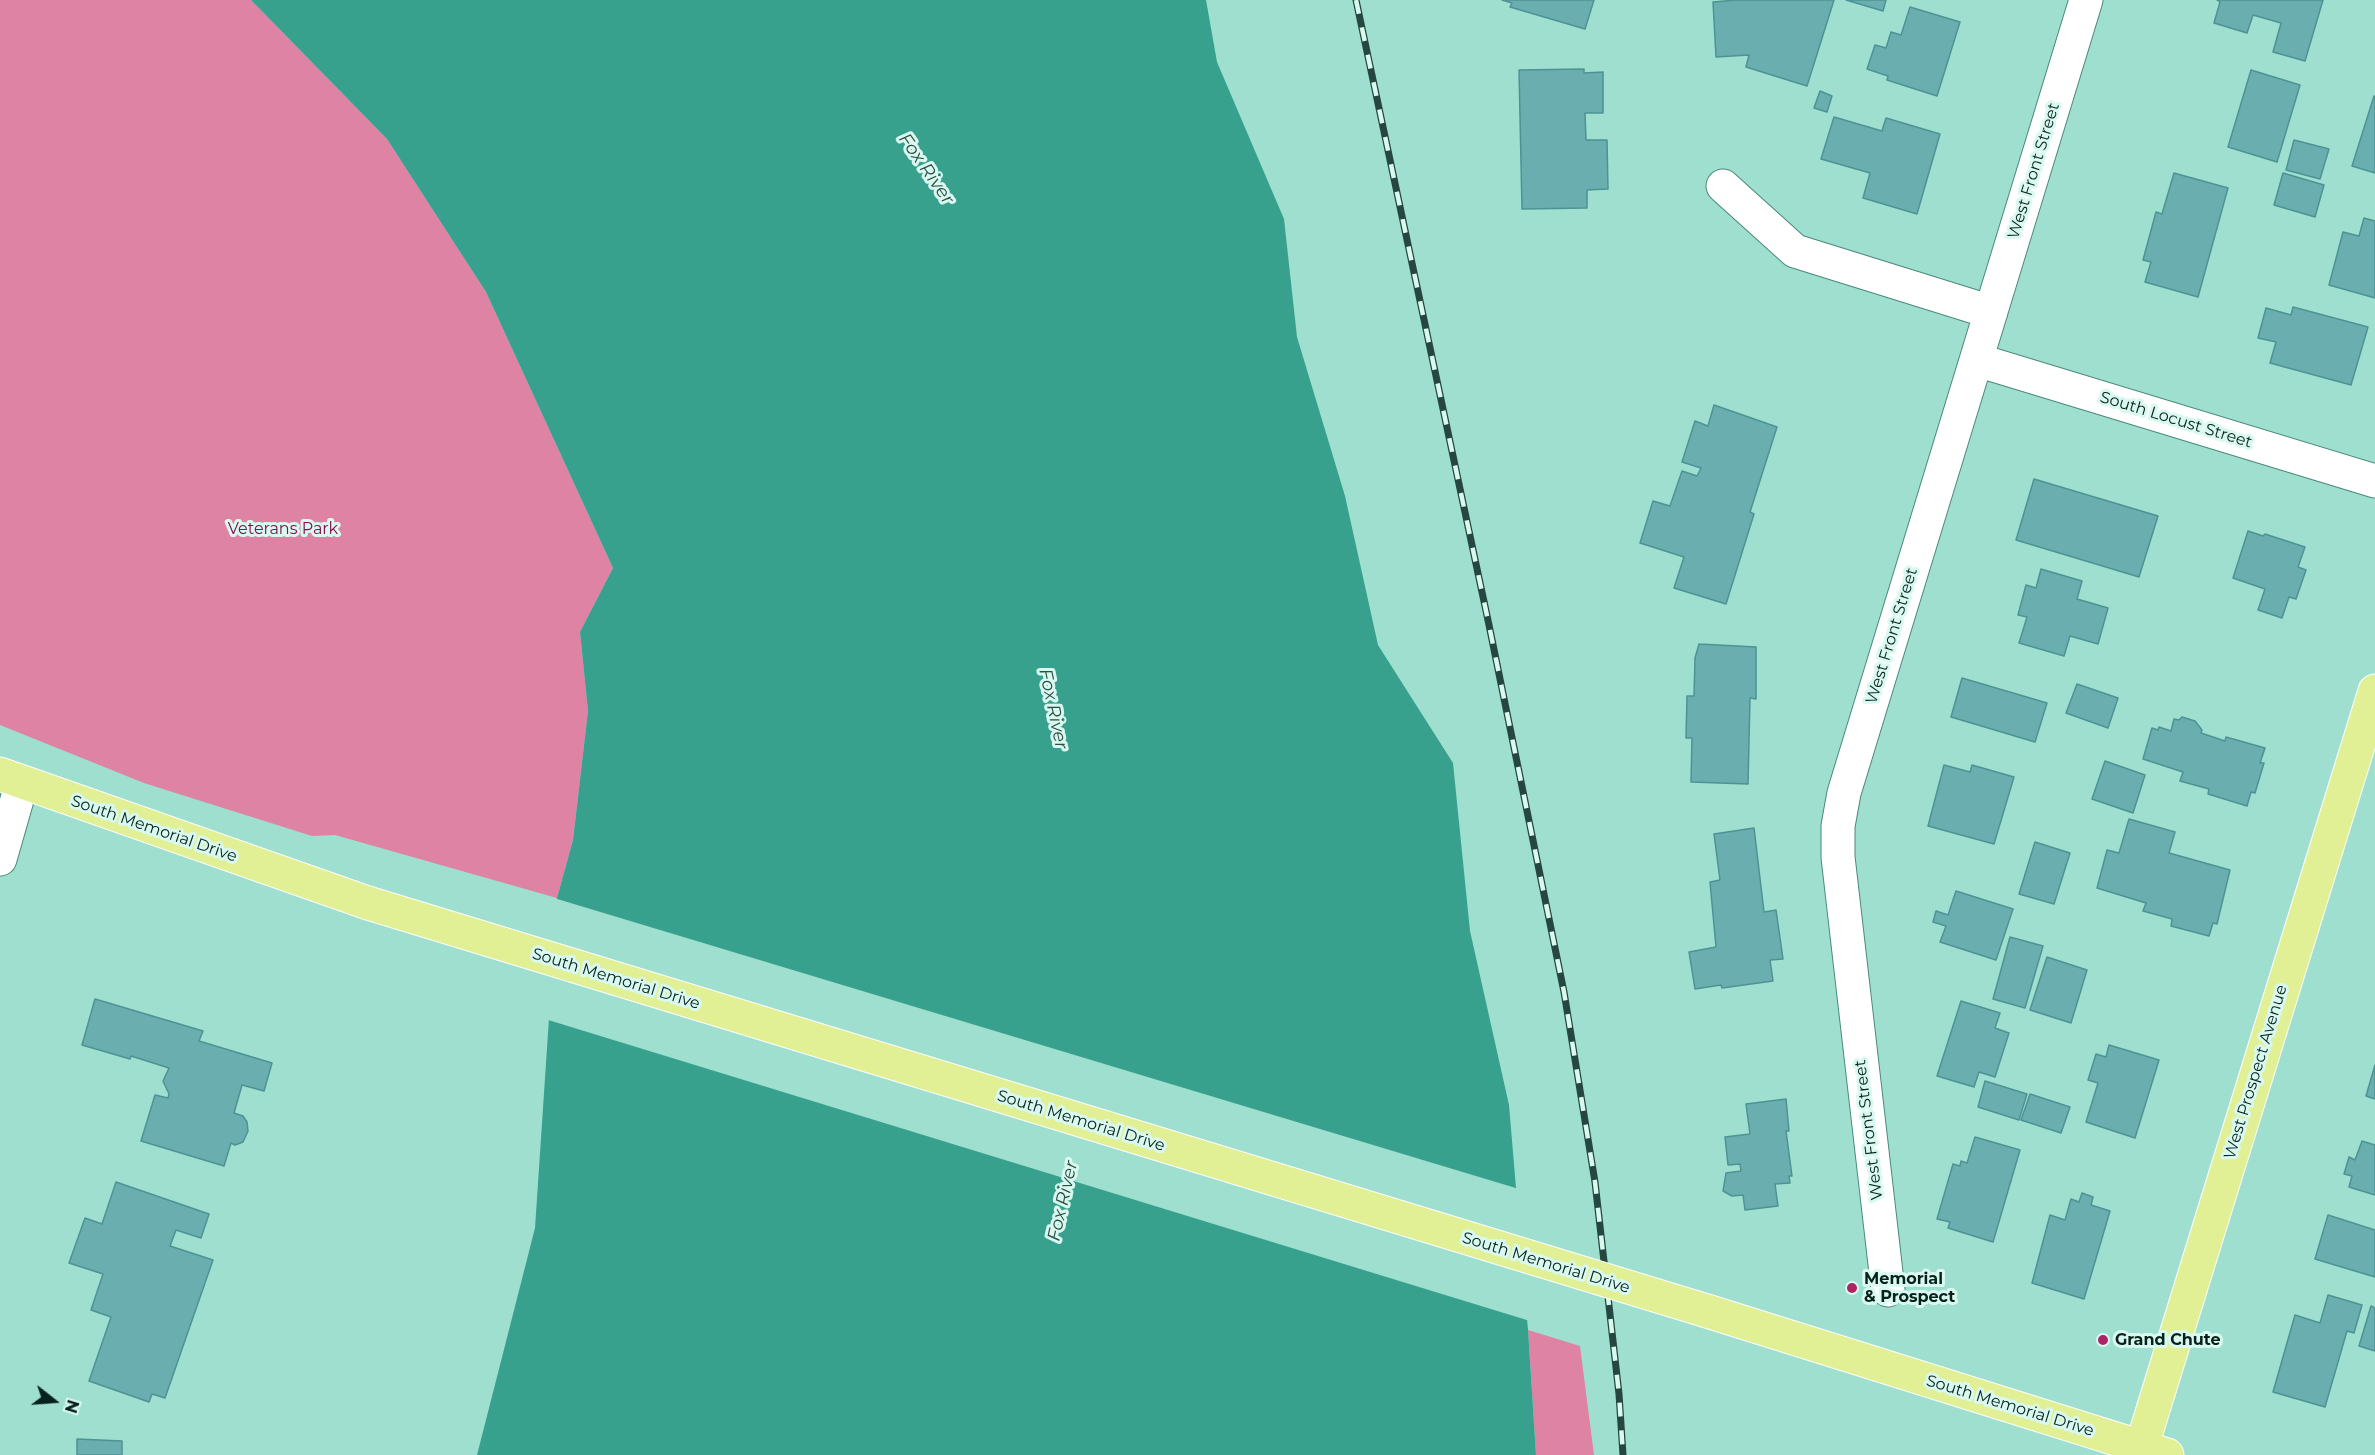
<!DOCTYPE html>
<style>
body{margin:0}
#map{position:relative;width:2375px;height:1455px;overflow:hidden;background:#9edfcf;font-family:Montserrat,sans-serif}
canvas{display:block}
.north{position:absolute;left:24px;top:1371px;width:60px;height:60px;-webkit-text-stroke:4px #d9f9f0;paint-order:stroke;rotate:107deg;font-size:16px;font-weight:700;line-height:24px;text-align:center;color:#07221d}
.north::after{content:'';display:block;margin:auto;width:21px;height:27px;background:#07221d;clip-path:polygon(50% 0,100% 100%,50% 72%,0 100%)}
</style>
<div id="map">
<canvas width="2375" height="1455"></canvas>
<div class="north">N</div>
</div>
<script>
const c = document.querySelector('canvas').getContext('2d');
c.lineJoin = 'round';
function fill(path, color) {
  c.fillStyle = color;
  c.fill(path, 'evenodd');
}
function toPath(rows) {
  const path = new Path2D();
  for (const r of rows) {
    path.moveTo(r[0], r[1]);
    for (let i = 2; i < r.length; i += 2) path.lineTo(r[i], r[i + 1]);
  }
  return path;
}
function stroke(path, color, width, dash) {
  c.strokeStyle = color;
  c.lineWidth = width;
  c.lineCap = dash ? 'butt' : 'round';
  c.setLineDash(dash || []);
  c.stroke(path);
}
function drawText(font, color, halo, rows, align = 'center') {
  c.font = font + ' Montserrat,sans-serif';
  c.lineWidth = 6;
  c.setLineDash([]);
  c.textBaseline = 'middle';
  c.strokeStyle = halo;
  c.fillStyle = color;
  for (const [text, x, y, turn = 0] of rows) {
    c.save();
    c.translate(x, y);
    c.rotate((+turn || 0) * Math.PI / 180);
    c.textAlign = isNaN(turn) ? turn : align;
    if (halo) c.strokeText(text, 0, 0);
    c.fillText(text, 0, 0);
    c.restore();
  }
}
const green = toPath([
 [0,0,251,0,387,139,486,292,613,568,580,632,588,711,573,840,557,898,335,835,312,836,144,783,0,725],
 [1528,1330,1580,1346,1594,1455,1536,1455]
]);
const water = toPath([
 [251,0,1206,0,1217,62,1284,219,1297,337,1345,496,1378,645,1453,763,1470,931,1509,1105,1528,1330,1536,1455,477,1455,535,1228,557,898,573,840,588,711,580,632,613,568,486,292,387,139]
]);
const pier = toPath([
 [554,898,1519,1189,1530,1321,545,1019]
]);
const building = toPath([
 [1502,0,1594,0,1585,29,1510,7,1512,3,1502,0],
 [1834,0,1807,86,1746,67,1749,55,1716,57,1713,2,1736,0,1834,0],
 [1846,0,1886,0,1883,11,1846,0],
 [2217,0,2323,0,2305,61,2273,52,2281,23,2253,15,2247,33,2214,23,2220,2,2217,0],
 [1910,7,1960,22,1937,96,1887,80,1888,76,1867,69,1875,45,1886,48,1891,32,1901,35,1910,7],
 [1584,69,1584,73,1603,72,1603,113,1585,113,1586,140,1607,140,1608,189,1587,190,1587,208,1522,209,1519,70,1584,69],
 [2251,70,2300,85,2277,162,2228,147,2251,70],
 [1820,91,1832,96,1827,112,1814,108,1820,91],
 [2374,96,2375,96,2375,173,2352,166,2374,96],
 [1834,117,1882,131,1886,118,1940,134,1917,214,1863,198,1870,173,1821,159,1834,117],
 [2294,140,2329,149,2320,179,2286,170,2294,140],
 [2174,173,2228,188,2198,297,2145,282,2151,262,2143,260,2156,212,2162,214,2174,173],
 [2283,173,2324,185,2315,217,2274,205,2283,173],
 [2364,218,2375,221,2375,298,2329,285,2343,232,2359,236,2364,218],
 [2293,307,2368,327,2351,385,2270,363,2276,342,2258,338,2266,308,2291,315,2293,307],
 [1714,405,1777,427,1750,512,1754,514,1726,604,1674,588,1684,557,1640,543,1653,501,1670,506,1682,471,1697,476,1701,468,1682,462,1695,421,1708,426,1714,405],
 [2034,479,2158,516,2139,577,2016,540,2034,479],
 [2248,531,2263,536,2265,534,2305,547,2298,567,2306,570,2296,599,2289,597,2282,618,2258,610,2265,589,2233,578,2248,531],
 [2041,569,2082,581,2077,599,2108,608,2098,644,2070,636,2064,656,2019,643,2027,617,2018,615,2026,585,2036,588,2041,569],
 [1699,644,1756,647,1756,699,1750,698,1748,784,1691,782,1692,738,1686,738,1687,696,1694,696,1695,658,1699,644],
 [1962,678,2047,703,2035,742,1951,717,1962,678],
 [2077,684,2118,698,2108,728,2066,713,2077,684],
 [2182,717,2195,721,2202,730,2201,733,2225,741,2226,737,2265,748,2260,763,2264,763,2255,793,2251,792,2247,806,2208,794,2209,789,2180,781,2183,772,2143,759,2152,728,2158,730,2159,727,2171,731,2174,719,2179,720,2182,717],
 [2105,761,2145,775,2133,813,2092,799,2105,761],
 [1944,765,1970,772,1972,765,2014,777,1994,844,1928,826,1944,765],
 [2129,819,2175,832,2169,853,2230,870,2217,924,2213,923,2209,936,2171,926,2172,919,2143,911,2146,903,2097,888,2107,850,2119,853,2129,819],
 [1754,828,1764,912,1776,910,1783,959,1770,960,1773,981,1722,988,1721,985,1695,989,1689,952,1716,947,1710,882,1720,880,1714,834,1754,828],
 [2035,842,2070,853,2054,904,2019,894,2035,842],
 [1956,891,2013,909,1996,960,1940,942,1946,926,1933,922,1936,911,1948,915,1956,891],
 [2010,937,2043,946,2025,1008,1993,999,2010,937],
 [2047,957,2087,970,2071,1023,2030,1010,2047,957],
 [95,999,203,1031,199,1041,272,1063,264,1091,242,1085,234,1113,243,1116,247,1122,248,1131,243,1142,235,1145,231,1143,224,1166,141,1141,155,1095,168,1098,169,1094,163,1081,169,1068,131,1056,130,1059,82,1045,95,999],
 [1961,1001,2000,1013,1995,1028,2009,1033,1995,1077,1979,1072,1974,1087,1937,1076,1961,1001],
 [2109,1045,2159,1060,2135,1138,2086,1122,2098,1083,2088,1080,2096,1054,2106,1057,2109,1045],
 [2375,1065,2375,1099,2366,1096,2375,1065],
 [1985,1081,2027,1094,2019,1120,1978,1107,1985,1081],
 [2030,1094,2070,1107,2061,1133,2021,1120,2030,1094],
 [1786,1099,1789,1131,1786,1131,1792,1176,1789,1176,1790,1183,1775,1184,1778,1206,1745,1210,1743,1195,1732,1196,1723,1191,1726,1173,1741,1171,1740,1164,1728,1165,1725,1137,1750,1134,1746,1104,1786,1099],
 [1975,1137,2020,1150,1993,1242,1948,1228,1950,1222,1937,1219,1953,1164,1960,1166,1961,1161,1967,1163,1975,1137],
 [2362,1141,2375,1145,2375,1195,2349,1187,2352,1176,2344,1174,2349,1157,2355,1160,2362,1141],
 [116,1182,209,1214,201,1238,176,1230,170,1246,213,1260,165,1398,152,1394,149,1402,89,1381,111,1317,91,1310,103,1274,69,1263,85,1218,102,1224,116,1182],
 [2082,1193,2093,1197,2091,1205,2110,1211,2084,1299,2032,1283,2050,1215,2065,1220,2071,1199,2079,1202,2082,1193],
 [2328,1215,2375,1230,2375,1277,2315,1259,2328,1215],
 [2328,1295,2362,1305,2354,1333,2347,1331,2325,1407,2273,1392,2295,1315,2320,1323,2328,1295],
 [2371,1306,2375,1308,2375,1351,2359,1346,2371,1306],
 [77,1439,122,1441,122,1455,77,1455,77,1439]
]);
const minor = toPath([
 [1723,186,1795,251,1991,312],
 [1977,360,2375,481],
 [0,859,22,782],
 [1888,1290,1838,857,1838,826,1844,793,2086,0]
]);
const major = toPath([
 [0,774,368,903],
 [1707,1311,2167,1455],
 [2139,1455,2375,691]
]);
const rail = toPath([
 [1356,0,1489,625,1564,992,1595,1182,1619,1394,1623,1455]
]);
const majorBridge = toPath([
 [368,903,1707,1311]
]);
const markers = [
 [1852,1288,6,"#ad2365"],
 [2103,1340,6,"#ad2365"]
];
const streetNames = [
 ["West Front Street",2034,171,-73],
 ["South Locust Street",2176,420,17],
 ["West Front Street",1892,636,-73],
 ["South Memorial Drive",154,829,19],
 ["South Memorial Drive",616,979,17],
 ["West Prospect Avenue",2256,1072,-73],
 ["South Memorial Drive",1081,1121,17],
 ["West Front Street",1869,1130,-97],
 ["South Memorial Drive",1546,1263,17],
 ["South Memorial Drive",2010,1406,17]
];
const parkNames = [
 ["Veterans Park",283,529]
];
const poiNames = [
 ["Memorial",1864,1279],
 ["& Prospect",1864,1297],
 ["Grand Chute",2115,1340]
];
const waterNames = [
 ["Fox River",926,169,55],
 ["Fox River",1053,709,78],
 ["Fox River",1063,1201,-77]
];
fill(green, '#de83a4');
fill(water, '#38a18d');
fill(pier, '#9edfcf');
fill(building, '#6aaeb0');
stroke(building, '#4e9394', 1.5);
stroke(minor, '#4a897b', 35);
stroke(major, '#fff', 35);
stroke(minor, '#fff', 33);
stroke(major, '#e1ef95', 33);
stroke(rail, '#254740', 7);
stroke(rail, '#d9f9f0', 4.5, [14]);
stroke(majorBridge, '#fff', 35, []);
stroke(majorBridge, '#e1ef95', 33);
for (const [x, y, r, color] of markers) {
  const dot = new Path2D();
  dot.arc(x, y, r, 0, 2 * Math.PI);
  c.fillStyle = color;
  c.fill(dot);
  stroke(dot, '#d9f9f0', 2);
}
drawText('16px', '#07221d', '#d9f9f0', streetNames);
drawText('16px', '#870e4b', '#d9f9f0', parkNames);
drawText('bold 16px', '#07221d', '#d9f9f0', poiNames, 'left');
drawText('italic 18px', '#2c4c44', '#d9f9f0', waterNames);
</script>
